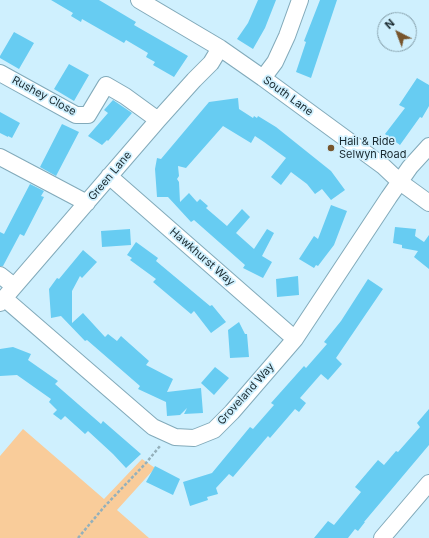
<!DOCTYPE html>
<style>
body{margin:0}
#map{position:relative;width:429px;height:538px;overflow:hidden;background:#cff0fe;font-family:Inter,sans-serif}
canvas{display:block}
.north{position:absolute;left:377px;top:12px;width:40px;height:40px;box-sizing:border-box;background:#cff0fe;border:1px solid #86a0ab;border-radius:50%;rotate:318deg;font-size:11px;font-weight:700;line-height:16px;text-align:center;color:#19292f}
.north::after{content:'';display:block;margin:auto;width:14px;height:18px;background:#77552d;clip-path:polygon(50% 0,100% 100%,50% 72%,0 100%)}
</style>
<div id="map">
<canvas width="429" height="538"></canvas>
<div class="north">N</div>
</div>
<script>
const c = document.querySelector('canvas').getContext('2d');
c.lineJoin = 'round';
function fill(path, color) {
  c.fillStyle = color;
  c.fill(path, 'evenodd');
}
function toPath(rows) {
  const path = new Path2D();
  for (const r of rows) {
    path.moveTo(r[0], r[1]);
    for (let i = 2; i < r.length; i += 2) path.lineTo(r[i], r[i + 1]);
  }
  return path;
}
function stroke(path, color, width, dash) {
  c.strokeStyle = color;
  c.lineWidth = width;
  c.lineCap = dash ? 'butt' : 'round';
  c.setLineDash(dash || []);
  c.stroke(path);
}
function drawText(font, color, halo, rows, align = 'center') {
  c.font = font + ' Inter,sans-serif';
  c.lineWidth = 3.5;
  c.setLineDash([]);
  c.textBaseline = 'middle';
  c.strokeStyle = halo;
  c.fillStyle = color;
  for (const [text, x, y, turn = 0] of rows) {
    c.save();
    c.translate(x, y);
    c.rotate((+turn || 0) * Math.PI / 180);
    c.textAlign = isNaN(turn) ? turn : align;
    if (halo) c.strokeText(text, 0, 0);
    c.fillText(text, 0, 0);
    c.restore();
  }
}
const green = toPath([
 [23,429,104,499,142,459,155,468,117,510,149,538,0,538,0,456]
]);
const building = toPath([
 [51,0,99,0,136,22,134,25,188,56,174,77,153,65,155,62,146,57,148,53,126,40,124,43,82,19,81,22,71,16,73,13],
 [258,0,276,0,265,28,253,49,237,39,248,23],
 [320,0,337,0,311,78,296,72,306,42,304,41],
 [14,32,34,43,19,69,0,58,0,56],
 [69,64,89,75,74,101,54,89],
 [417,78,429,85,429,106,422,118,420,117,400,145,385,134,405,108,399,105],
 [238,98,239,109,253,118,254,116,257,118,258,116,276,127,331,171,345,190,331,200,322,189,315,194,307,184,291,172,281,185,271,177,286,158,264,142,255,136,251,143,223,126,186,168,178,166,179,176,177,179,179,182,180,202,189,193,197,202,200,199,208,206,206,208,227,226,242,209,250,217,236,233,254,249,267,229,274,233,262,256,272,262,263,278,243,268,245,265,194,220,191,222,168,197,157,197,155,169,157,158,161,159,209,102],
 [113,100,132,113,108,141,107,140,102,145,88,136,108,113,104,110],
 [0,112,20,123,12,138,8,136,8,137,0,133],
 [62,124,79,132,56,176,40,167],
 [30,184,44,191,41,196,44,197,24,236,20,234,3,266,0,266,0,232,4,234],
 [331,205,347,211,334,245,318,266,316,265,314,268,299,259,314,236,318,239],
 [395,227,416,229,415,236,424,242,429,235,429,269,414,257,418,251,402,248,402,245,393,243],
 [130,229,131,245,102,247,101,231],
 [136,242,158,258,156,261,210,306,212,305,226,322,211,333,194,311,191,314,153,282,156,279,130,260,132,258,127,255],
 [83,250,97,262,82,278,80,276,72,291,72,323,83,313,105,337,108,334,117,341,121,336,149,361,146,365,173,379,167,392,201,388,203,413,184,414,187,408,180,415,167,416,166,402,138,389,140,386,87,340,85,341,61,316,51,318,49,289,57,278,59,279],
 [298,276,299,295,277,297,276,279],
 [368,279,383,289,336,358,342,364,328,380,321,374,300,398,306,403,299,412,295,409,270,438,268,436,233,477,229,474,216,488,218,494,207,497,208,500,190,506,183,482,212,473,250,427,253,429,274,405,271,403,304,366,306,368,327,344,324,342,341,321],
 [239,322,245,334,247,334,249,357,230,358,228,330],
 [13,347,31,354,28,360,58,381,55,384,101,424,103,421,141,454,126,468,113,454,88,431,85,434,65,416,61,420,53,414,57,410,49,402,51,399,17,375,0,376,0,349],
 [215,367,229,378,214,395,201,383],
 [429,409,429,445,364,522,365,522,358,531,355,529,348,538,314,538,328,521,334,525,361,492,355,487,378,460,384,465,396,451,398,452,420,427,417,423],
 [155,466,180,479,173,495,146,482]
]);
const path = toPath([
 [78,538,104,507,146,463,160,446]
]);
const minor = toPath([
 [139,0,220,48,263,78,383,166,400,182,429,203],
 [0,73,76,115,88,115,106,85,125,96,158,120],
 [263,78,275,62,287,36,300,0],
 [0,157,87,203],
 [109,176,295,339],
 [0,275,14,286],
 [4,298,153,427,175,437,194,438,214,430,232,412,295,339,389,197,410,167,429,146],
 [0,303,158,120,194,80,211,63,220,48],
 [382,538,429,483]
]);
const markers = [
 [331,148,4,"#77552d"]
];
const streetNames = [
 ["Rushey Close",44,96,28],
 ["South Lane",288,96,36],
 ["Green Lane",110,176,-50],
 ["Hawkhurst Way",202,257,41],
 ["Groveland Way",246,394,-48]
];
const poiNames = [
 ["Hail & Ride",339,142],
 ["Selwyn Road",339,155]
];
fill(green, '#f9cc9a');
fill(building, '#67ccf2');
stroke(minor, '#82aaba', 18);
stroke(path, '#94b0bb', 2.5, [3, 2]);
stroke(minor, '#fff', 16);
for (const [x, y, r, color] of markers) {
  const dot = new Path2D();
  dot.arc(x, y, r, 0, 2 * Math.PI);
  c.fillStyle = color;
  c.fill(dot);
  stroke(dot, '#cff0fe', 1.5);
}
drawText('11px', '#19292f', '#cff0fe', streetNames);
drawText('11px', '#19292f', '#cff0fe', poiNames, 'left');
</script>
